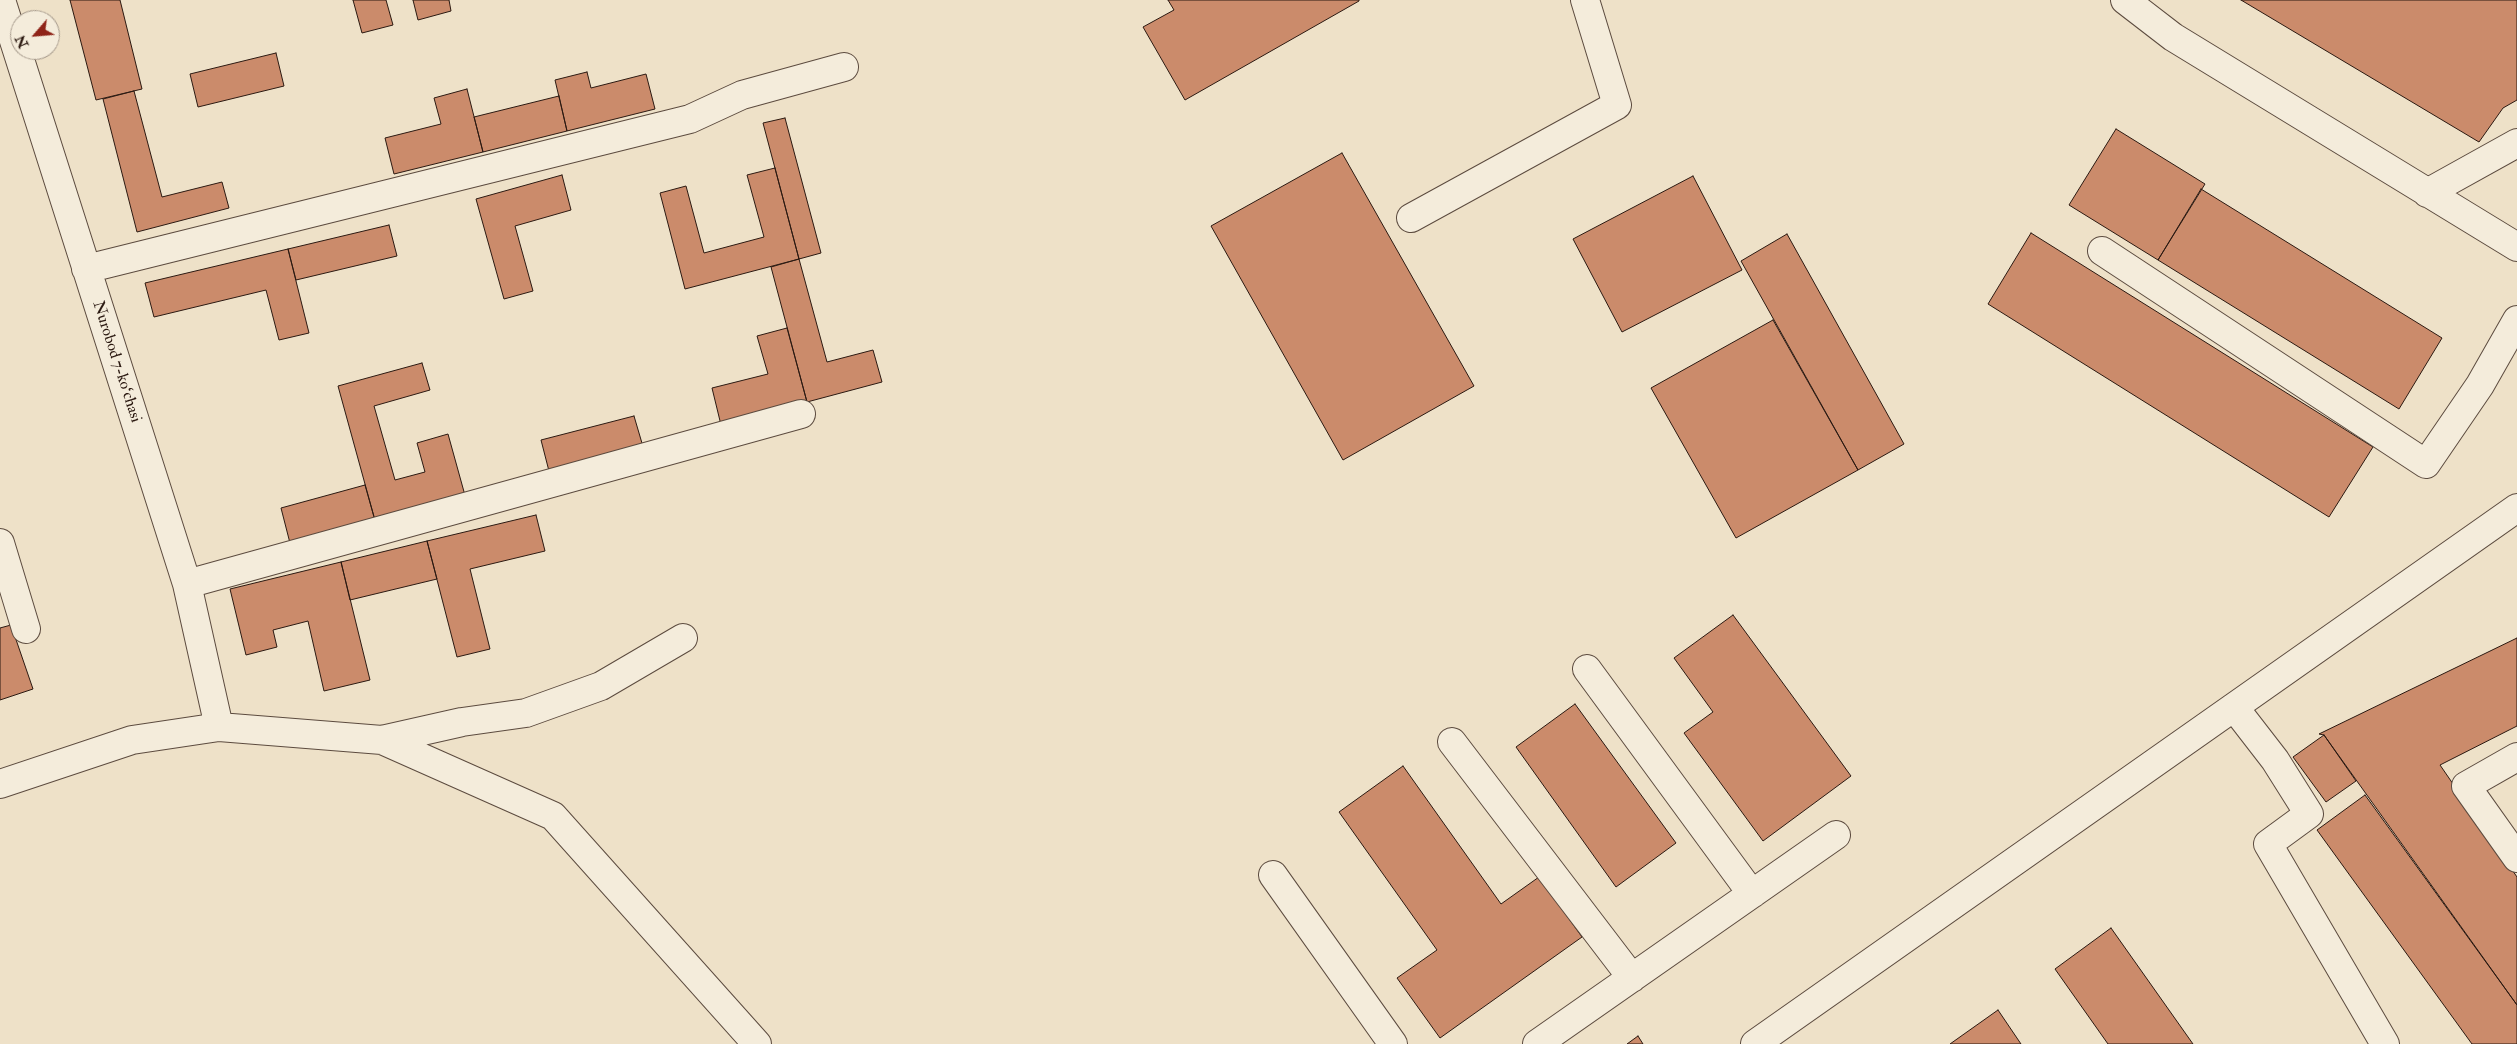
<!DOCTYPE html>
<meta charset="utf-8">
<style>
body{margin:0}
#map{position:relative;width:2517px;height:1044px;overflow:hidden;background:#eee1c8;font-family:"IM FELL Double Pica",serif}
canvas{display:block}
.north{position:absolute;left:10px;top:10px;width:50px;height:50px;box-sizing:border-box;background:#f4ecdb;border:1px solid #a4988a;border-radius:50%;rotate:243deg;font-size:14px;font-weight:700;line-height:20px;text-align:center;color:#2b1911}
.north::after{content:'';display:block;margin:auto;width:18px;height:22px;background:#8f2418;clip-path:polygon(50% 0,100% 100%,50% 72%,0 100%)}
</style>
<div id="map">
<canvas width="2517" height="1044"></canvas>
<div class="north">N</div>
</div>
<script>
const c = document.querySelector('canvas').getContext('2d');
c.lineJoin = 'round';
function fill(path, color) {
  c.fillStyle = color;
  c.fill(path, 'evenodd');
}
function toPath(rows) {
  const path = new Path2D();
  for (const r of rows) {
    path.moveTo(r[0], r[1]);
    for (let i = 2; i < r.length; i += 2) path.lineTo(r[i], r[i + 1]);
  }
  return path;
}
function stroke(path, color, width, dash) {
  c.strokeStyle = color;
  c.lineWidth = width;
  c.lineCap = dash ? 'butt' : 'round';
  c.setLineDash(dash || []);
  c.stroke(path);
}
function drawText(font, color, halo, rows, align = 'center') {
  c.font = font + ' "IM FELL Double Pica",serif';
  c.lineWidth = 4;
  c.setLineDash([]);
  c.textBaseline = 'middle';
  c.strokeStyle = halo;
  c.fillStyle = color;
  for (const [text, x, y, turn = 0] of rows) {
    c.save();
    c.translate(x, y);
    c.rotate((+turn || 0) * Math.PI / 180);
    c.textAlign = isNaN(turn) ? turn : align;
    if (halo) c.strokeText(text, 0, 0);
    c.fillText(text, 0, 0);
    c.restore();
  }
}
const building = toPath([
 [70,0,120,0,142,89,96,100,70,0],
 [353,0,386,0,393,25,362,33,353,0],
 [413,0,449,0,451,11,418,20,413,0],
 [1168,0,1359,0,1359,1,1185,100,1143,27,1174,10,1168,0],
 [2241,0,2517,0,2517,100,2503,108,2479,142,2241,0],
 [276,53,284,86,198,107,190,74,276,53],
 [587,72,591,88,646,74,655,109,567,131,555,80,587,72],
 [467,89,483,152,394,174,385,138,441,124,434,98,467,89],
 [134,91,162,197,222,182,229,208,137,232,103,99,134,91],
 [559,96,567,131,483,152,474,117,559,96],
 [785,118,821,253,799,259,763,123,785,118],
 [2116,129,2205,184,2158,260,2069,205,2116,129],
 [1342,153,1474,386,1343,460,1211,226,1342,153],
 [775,168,799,259,685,289,660,193,686,186,704,253,764,237,747,175,775,168],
 [562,175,571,210,515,226,533,291,504,299,476,199,562,175],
 [1693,176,1742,270,1622,332,1573,239,1693,176],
 [2201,189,2442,338,2399,409,2158,260,2201,189],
 [389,225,397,256,296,280,288,249,389,225],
 [2031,233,2373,447,2329,517,1988,304,2031,233],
 [1787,234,1904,444,1858,470,1741,261,1787,234],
 [288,249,309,333,279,340,266,290,154,317,145,283,288,249],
 [799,259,827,362,873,350,882,382,807,402,771,267,799,259],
 [1773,320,1858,470,1736,538,1651,388,1773,320],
 [787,328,807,402,721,425,712,388,768,374,757,336,787,328],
 [422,363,430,390,374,406,395,480,425,472,417,443,448,434,466,499,376,524,338,386,422,363],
 [634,416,644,450,550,475,541,440,634,416],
 [365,485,376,524,291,547,281,508,365,485],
 [536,515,545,551,470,569,490,649,457,657,427,541,536,515],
 [427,541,437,579,350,600,341,562,427,541],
 [341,562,370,680,324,691,308,621,273,630,277,647,246,655,230,589,341,562],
 [1733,615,1851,776,1763,841,1684,733,1713,712,1674,658,1733,615],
 [11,625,33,689,0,700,0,628,11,625],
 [2517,638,2517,726,2440,765,2517,877,2517,1005,2324,735,2319,734,2517,638],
 [1575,704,1676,843,1616,887,1516,747,1575,704],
 [2324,735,2356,781,2326,802,2293,757,2324,735],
 [1403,766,1501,904,1539,877,1582,937,1440,1038,1397,978,1437,950,1339,812,1403,766],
 [2365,795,2517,1005,2517,1044,2472,1044,2317,830,2365,795],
 [2111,928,2193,1044,2108,1044,2055,969,2111,928],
 [1998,1010,2021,1044,1950,1044,1998,1010],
 [1638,1036,1643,1044,1627,1044,1638,1036]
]);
const minor = toPath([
 [1,0,187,584,219,727],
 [2125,0,2173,37,2517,247],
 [2427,193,2517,143],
 [1411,218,1617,105,1585,0],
 [2102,251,2426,464,2480,385,2517,320],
 [86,269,690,119,742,95,844,67],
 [0,543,26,629],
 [187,584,801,414],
 [1587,669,1752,894],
 [2234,707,2275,760,2309,814,2268,844,2385,1044],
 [382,740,462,722,526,713,601,686,683,638],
 [1452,742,1632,978],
 [2517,757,2466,786,2517,858],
 [0,784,132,740,219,727,382,740,553,816,757,1044],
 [1273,875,1393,1044],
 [1537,1044,1836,835],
 [1755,1044,2517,508]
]);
const streetNames = [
 ["Nurobod 7-ko‘chasi",116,362,72]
];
fill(building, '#cb8b6b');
stroke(building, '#2b1911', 1);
stroke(minor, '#5c4b3f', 30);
stroke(minor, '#f4ecdb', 28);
drawText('16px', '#2b1911', '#f4ecdb', streetNames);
</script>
